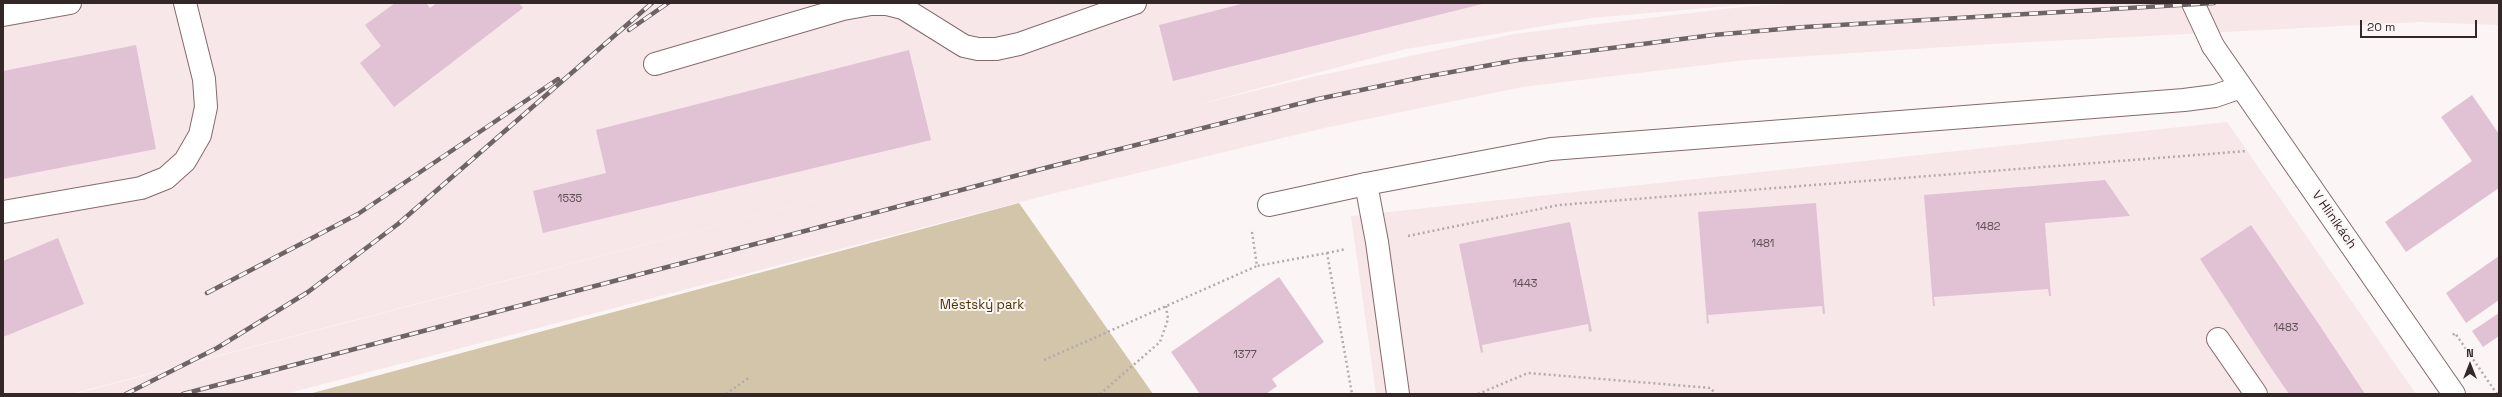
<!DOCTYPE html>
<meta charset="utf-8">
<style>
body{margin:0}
#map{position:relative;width:2502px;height:397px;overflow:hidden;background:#fbf5f5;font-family:"Space Grotesk",sans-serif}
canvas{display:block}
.frame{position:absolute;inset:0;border:4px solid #332728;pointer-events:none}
.north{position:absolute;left:2450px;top:345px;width:40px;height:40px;-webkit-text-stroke:3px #fbf5f5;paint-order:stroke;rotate:0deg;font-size:11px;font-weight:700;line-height:16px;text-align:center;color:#332728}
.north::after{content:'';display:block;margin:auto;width:14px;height:18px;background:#332728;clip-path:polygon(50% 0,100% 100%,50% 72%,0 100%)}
.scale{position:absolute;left:2360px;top:20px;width:117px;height:18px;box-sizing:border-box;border:2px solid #332728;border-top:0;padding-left:5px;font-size:12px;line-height:14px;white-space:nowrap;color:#332728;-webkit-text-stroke:3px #fbf5f5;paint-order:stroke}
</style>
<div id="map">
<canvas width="2502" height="397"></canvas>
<div class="frame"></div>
<div class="north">N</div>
<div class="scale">20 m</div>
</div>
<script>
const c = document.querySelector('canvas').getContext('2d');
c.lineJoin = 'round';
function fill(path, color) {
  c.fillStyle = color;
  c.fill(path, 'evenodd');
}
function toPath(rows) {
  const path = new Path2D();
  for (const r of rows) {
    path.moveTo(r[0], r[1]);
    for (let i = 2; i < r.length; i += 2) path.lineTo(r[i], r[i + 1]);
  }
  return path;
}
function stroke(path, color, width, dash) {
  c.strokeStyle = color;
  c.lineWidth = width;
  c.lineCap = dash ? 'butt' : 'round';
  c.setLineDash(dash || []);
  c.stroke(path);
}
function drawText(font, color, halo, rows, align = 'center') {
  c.font = font + ' "Space Grotesk",sans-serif';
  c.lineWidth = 4;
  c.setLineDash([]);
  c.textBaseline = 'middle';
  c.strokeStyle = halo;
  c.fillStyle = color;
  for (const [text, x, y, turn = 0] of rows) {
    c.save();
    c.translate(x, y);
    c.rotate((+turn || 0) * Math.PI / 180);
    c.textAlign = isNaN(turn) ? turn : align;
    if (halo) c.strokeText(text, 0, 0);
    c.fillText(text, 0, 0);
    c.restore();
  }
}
const built = toPath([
 [3,3,1765,3,1591,18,1406,49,1196,105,1312,77,1514,34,1741,7,1804,3,2499,3,2499,25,2419,22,1992,44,1746,60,1522,87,1324,128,1055,193,285,394,74,394,956,163,71,394,3,394],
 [2227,122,2416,394,1376,394,1351,216]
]);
const green = toPath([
 [1019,203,1153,394,309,394]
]);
const building = toPath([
 [395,3,426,3,430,8,437,3,519,3,523,8,394,107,360,63,381,46,365,25],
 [1245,3,1482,3,1482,4,1173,81,1159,25],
 [136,45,156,149,3,179,3,71],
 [909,50,931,140,543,233,533,191,606,173,596,130],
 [2472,95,2499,134,2499,188,2406,252,2385,222,2472,161,2441,117],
 [2105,180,2130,216,2045,223,2051,296,2049,296,2048,289,1934,297,1935,306,1933,306,1924,195],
 [1816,203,1825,314,1823,314,1822,306,1708,315,1709,323,1707,324,1698,212],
 [1570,222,1592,331,1589,332,1588,324,1482,345,1483,352,1481,353,1459,244],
 [2251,225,2320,326,2365,394,2289,394,2267,362,2200,259],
 [58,238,84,304,3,337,3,261],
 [2499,256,2499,300,2466,323,2446,293],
 [1279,277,1324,342,1272,379,1277,386,1266,394,1200,394,1171,352],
 [2499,313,2499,336,2483,347,2472,331]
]);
const path = toPath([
 [1252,232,1257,266,1327,253,1352,394],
 [1408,236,1559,205,2247,151],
 [1327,253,1346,249],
 [2453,335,2455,333,2497,394],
 [1044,360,1257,266],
 [726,394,750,377],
 [1100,394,1160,342,1168,319,1166,306],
 [1478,394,1528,373,1711,388,1715,394]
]);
const service = toPath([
 [2193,3,2213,46],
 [655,64,843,9,871,4,887,4,903,8,964,46,978,49,996,49,1019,44,1135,3],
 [1366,184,1377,242,1398,394],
 [3,212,141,188,166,178,185,161,200,135,206,107,204,79,185,3],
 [2218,339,2256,394]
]);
const minor = toPath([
 [3,15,70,3],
 [2213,46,2454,394],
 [1269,205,1366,184,1551,149,2184,100,2215,96,2241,87]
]);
const rail = toPath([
 [629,30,668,3],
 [207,293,358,214,558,79],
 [126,394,217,348,308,292,398,224,652,3],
 [183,394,1049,167,1318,99,1424,77,1518,60,1713,35,1805,27,2214,3]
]);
const numberNames = [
 ["1535",570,199],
 ["1482",1988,227],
 ["1481",1763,244],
 ["1443",1525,284],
 ["1483",2286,328],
 ["1377",1245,355]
];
const streetNames = [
 ["V Hliníkách",2334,220,55]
];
const parkNames = [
 ["Městský park",982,305]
];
fill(built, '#f7e7e8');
fill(green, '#d3c5aa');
fill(building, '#e1c2d5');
stroke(service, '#856a6c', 24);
stroke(minor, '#856a6c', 24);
stroke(path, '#b3abab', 2.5, [2, 3]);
stroke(service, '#fff', 22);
stroke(minor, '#fff', 22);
stroke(rail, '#6f6465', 4.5);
stroke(rail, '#fbf5f5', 3, [9]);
drawText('11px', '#5e4e53', null, numberNames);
drawText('13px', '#332728', '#fbf5f5', streetNames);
drawText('13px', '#4b3400', '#fbf5f5', parkNames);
</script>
